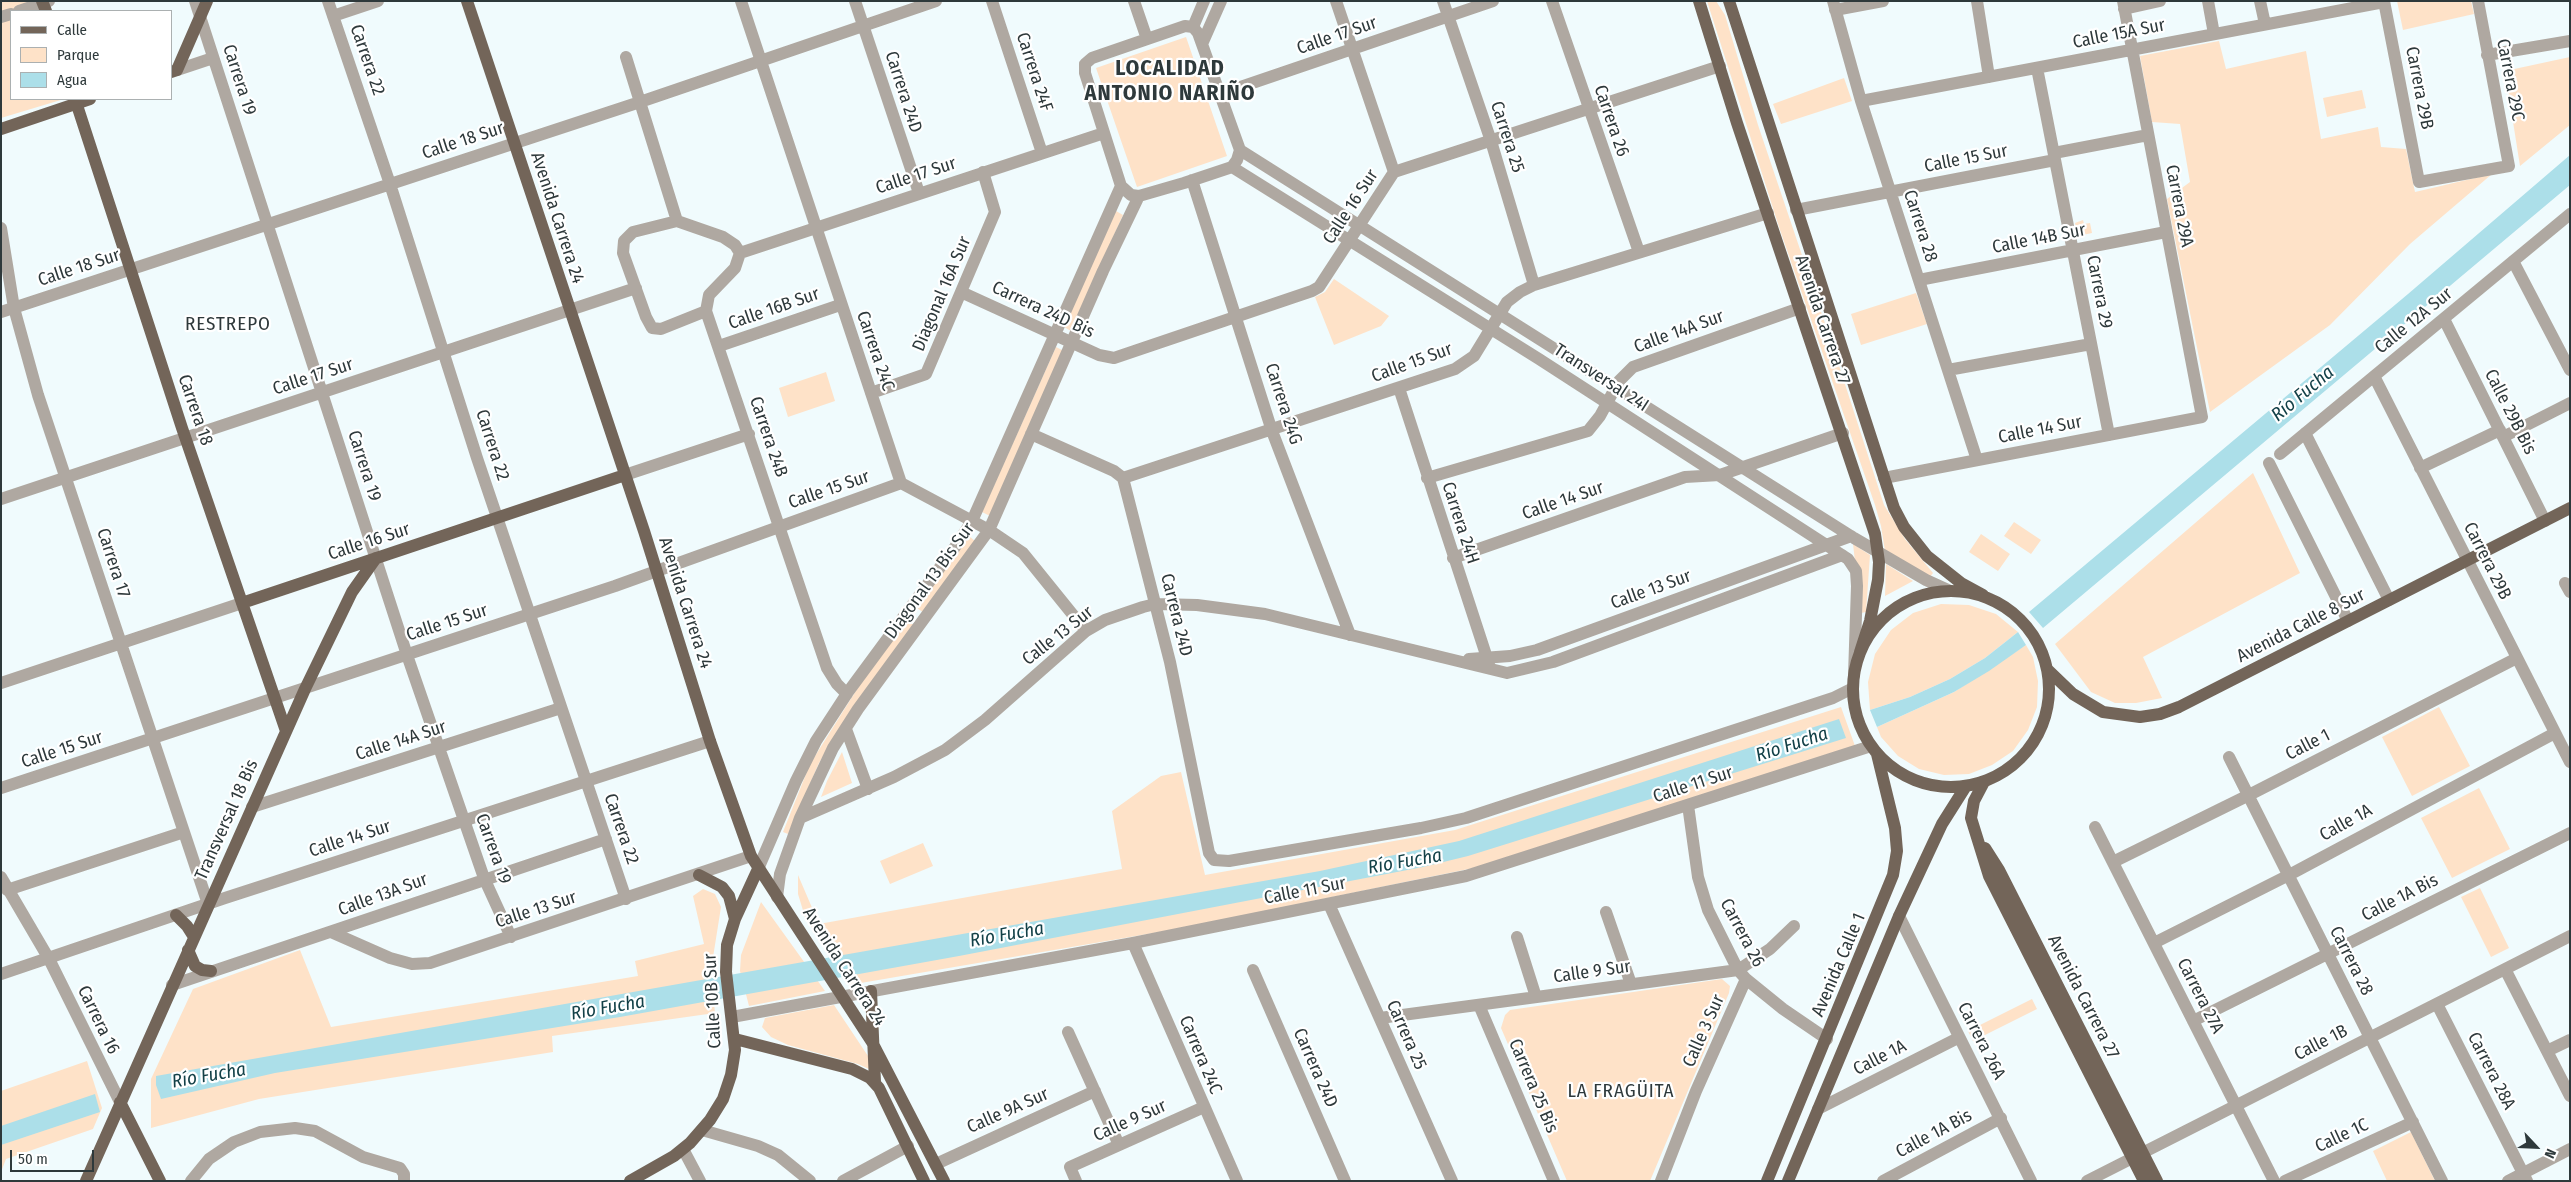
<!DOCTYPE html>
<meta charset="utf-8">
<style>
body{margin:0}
#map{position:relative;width:2571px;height:1182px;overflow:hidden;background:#f0fbfd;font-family:"Fira Sans Condensed",sans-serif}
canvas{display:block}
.frame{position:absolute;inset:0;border:2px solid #2e393b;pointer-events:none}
.legend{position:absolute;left:10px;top:10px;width:162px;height:90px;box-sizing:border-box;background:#fff;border:1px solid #abb0b1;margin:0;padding:6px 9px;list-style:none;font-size:15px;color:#2e393b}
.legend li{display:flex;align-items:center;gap:10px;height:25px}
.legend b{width:25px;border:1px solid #abb0b1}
.north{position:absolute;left:2511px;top:1122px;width:50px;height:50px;-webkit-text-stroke:4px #fff;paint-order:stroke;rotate:115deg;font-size:14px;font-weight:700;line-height:20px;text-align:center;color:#2e393b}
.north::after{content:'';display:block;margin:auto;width:18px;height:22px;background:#2e393b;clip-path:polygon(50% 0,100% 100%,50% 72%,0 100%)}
.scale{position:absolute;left:10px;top:1150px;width:84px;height:22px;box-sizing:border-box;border:2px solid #2e393b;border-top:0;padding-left:6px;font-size:15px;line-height:18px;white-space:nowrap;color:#2e393b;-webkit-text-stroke:4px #fff;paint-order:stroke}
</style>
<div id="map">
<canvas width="2571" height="1182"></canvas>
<div class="frame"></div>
<ul class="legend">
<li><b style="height:6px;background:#736559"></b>Calle</li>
<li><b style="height:14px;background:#fee2c8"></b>Parque</li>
<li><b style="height:14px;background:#acdfe9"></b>Agua</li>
</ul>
<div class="north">N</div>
<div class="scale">50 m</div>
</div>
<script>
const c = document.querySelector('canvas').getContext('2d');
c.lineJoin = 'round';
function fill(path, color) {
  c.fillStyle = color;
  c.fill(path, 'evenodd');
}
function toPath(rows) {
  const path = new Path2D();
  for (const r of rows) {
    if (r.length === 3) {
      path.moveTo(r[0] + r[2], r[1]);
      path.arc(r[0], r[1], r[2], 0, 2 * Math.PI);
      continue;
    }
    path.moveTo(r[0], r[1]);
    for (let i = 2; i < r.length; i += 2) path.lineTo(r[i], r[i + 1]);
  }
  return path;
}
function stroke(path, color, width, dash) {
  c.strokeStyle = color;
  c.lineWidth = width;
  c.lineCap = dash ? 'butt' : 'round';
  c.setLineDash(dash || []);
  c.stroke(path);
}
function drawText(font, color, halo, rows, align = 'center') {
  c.font = font + ' "Fira Sans Condensed",sans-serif';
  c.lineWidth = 4.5;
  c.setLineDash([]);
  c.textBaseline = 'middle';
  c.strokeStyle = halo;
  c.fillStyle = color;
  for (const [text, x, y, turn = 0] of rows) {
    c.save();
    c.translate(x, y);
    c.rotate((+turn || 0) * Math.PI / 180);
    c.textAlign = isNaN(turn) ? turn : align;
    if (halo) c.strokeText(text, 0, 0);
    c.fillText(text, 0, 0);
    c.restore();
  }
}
const green = toPath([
 [1,1,32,1,11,11,11,99,64,99,1,118],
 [1707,1,1716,1,1725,15,1758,125,1833,347,1884,505,1905,539,1933,573,1930,577,1885,551,1881,526,1875,505,1779,227],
 [2397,1,2471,1,2474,14,2403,30],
 [1186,37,1227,156,1137,187,1096,68],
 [2219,41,2226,69,2306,51,2321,139,2378,127,2381,147,2406,149,2415,192,2492,174,2410,244,2330,325,2210,412,2167,199,2190,182,2180,124,2152,122,2140,56],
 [2570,57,2570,125,2520,166,2505,71],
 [1844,78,1852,101,1781,124,1773,104],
 [2362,90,2366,108,2327,117,2323,98],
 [1116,211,1123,215,1071,331,1064,327],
 [2083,220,2084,224,2090,223,2092,233,2078,236,2075,223],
 [1334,279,1389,316,1381,326,1334,345,1315,297,1325,292],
 [1916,293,1927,324,1861,345,1851,314],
 [1056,347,1064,351,990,516,982,512],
 [826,372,835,401,788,417,779,388],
 [2253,473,2300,573,2143,657,2162,698,2136,703,2115,703,2091,692,2055,644],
 [2014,522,2041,540,2031,554,2004,536],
 [1981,534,2010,554,1998,571,1969,552],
 [969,536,975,541,924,613,917,608],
 [1853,544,1870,555,1866,612,1861,613],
 [1886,564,1913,581,1885,596],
 [1941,604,1969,605,1996,614,2018,632,1985,658,1950,679,1910,697,1870,710,1868,682,1875,654,1891,630,1913,613],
 [907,621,914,625,842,725,819,763,788,834,783,832,810,764,859,686],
 [2026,645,2033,657,2038,681,2037,707,2028,730,2013,751,1992,765,1969,774,1944,775,1919,769,1898,756,1881,737,1877,727,1954,692],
 [1841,707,1855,746,1483,866,1177,929,849,985,805,917,798,894,798,875,819,924,1122,869,1112,811,1161,776,1181,772,1205,875,1455,830],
 [2439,707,2470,766,2412,796,2382,737],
 [842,752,852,783,821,797,827,781],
 [2479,788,2510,849,2452,878,2421,818],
 [923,843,933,866,890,884,880,861],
 [2480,888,2509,948,2491,957,2461,897],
 [703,889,715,894,721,907,711,970,715,1013,552,1036,553,1052,259,1099,151,1128,151,1079,193,989,300,950,331,1027,638,976,635,961,704,944,693,896],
 [761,902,825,991,749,1006,740,971,741,955],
 [1722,979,1730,986,1729,993,1650,1181,1567,1181,1501,1028,1505,1015,1510,1010],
 [2032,999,2037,1009,1973,1041,1968,1031],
 [834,1005,880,1074,858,1064,788,1045,771,1037,762,1027,765,1018],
 [87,1061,102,1108,93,1129,6,1159,1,1172,1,1091],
 [2411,1132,2435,1181,2387,1181,2373,1151]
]);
const water = toPath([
 [2570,155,2570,185,2043,628,2029,612,2408,294],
 [2018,632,2026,645,1989,671,1954,692,1877,727,1870,710,1910,697,1950,679,1985,658],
 [1839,719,1846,738,1468,856,1423,867,959,956,620,1017,275,1073,161,1099,156,1085,156,1076,1320,871,1459,841],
 [95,1094,100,1112,1,1145,1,1126]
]);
const minor = toPath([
 [195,1,407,655,484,878,511,937],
 [328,1,390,184,477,458,626,899],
 [741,1,901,483,989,530,1023,553,1086,631],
 [855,1,919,193],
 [992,1,1042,153],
 [1134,1,1147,39],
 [1336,1,1394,172],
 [1443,1,1491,141,1534,285],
 [1552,1,1639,252],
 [1833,1,1861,101,1977,460],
 [1977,1,1989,77],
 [2208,1,2214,34],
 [2260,1,2265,24],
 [2384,1,2419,182,2509,166,2478,1],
 [2124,9,2160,1],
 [1835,10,1883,1],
 [19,11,49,1],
 [333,16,378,1],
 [1,17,11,14],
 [1193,27,1185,26,1092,58,1085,64,1085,73,1121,186,1131,195,1139,196,1184,183,1232,167,1237,160,1240,150],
 [1193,27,1198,33,1240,150],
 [1193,27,1204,1],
 [1202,44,1221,1],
 [2487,55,2570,41],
 [626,57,677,221],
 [2037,68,2109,435],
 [177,70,213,58],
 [1220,94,1493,1],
 [1861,101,2384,2],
 [1240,150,1854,538,1926,580,1948,590],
 [2054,153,2148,135],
 [1232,167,1539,359,1848,559,1856,571,1857,586,1854,675],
 [1192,180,1272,431,1350,635],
 [1796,210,2055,160],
 [677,221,633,232,624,241,623,253,646,317,652,328,661,329,706,311],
 [677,221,723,237,735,245,740,253],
 [1,228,14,308,38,395,208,904],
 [740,253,735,268,709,295,706,311,827,668,837,684,847,694],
 [740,253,1104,133],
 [2513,261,2570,370],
 [1919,280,2166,232],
 [961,292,1099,355,1114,358,1312,291,1319,287,1394,172,1720,66],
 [1,312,640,102,936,1],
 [2444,319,2545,521],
 [719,346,840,305],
 [1948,370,2091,344],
 [2374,376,2570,762],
 [1399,388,1489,664],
 [871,393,926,374,995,212,983,172],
 [2305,433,2389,600],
 [1031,434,1114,471,1123,478,1170,662,1209,853,1214,860,1229,861,1421,828,1466,818,1833,698,1853,688],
 [2503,437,2570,403],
 [2280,454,2570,214],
 [2269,463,2348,621],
 [2420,468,2500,430],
 [625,475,749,434],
 [1123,478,1455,369,1474,356,1507,302,1520,292,1534,285,1768,213],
 [1427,478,1588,431,1600,416,1619,381,1633,367,1800,308],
 [1884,478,2202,417,2123,1],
 [1,499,636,288],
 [1453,558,1685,477,1720,475,1843,433],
 [2565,583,2570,592],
 [1469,659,1510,656,1537,650,1851,536],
 [1,683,242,603],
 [846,729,868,789],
 [2229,757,2442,1181],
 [1,788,615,586,901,483],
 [1688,805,1698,877,1708,910,1738,970,1746,979,1783,1009,1827,1039],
 [252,807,561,708],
 [800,818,894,777,945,750,985,720,1086,631,1105,620,1143,607,1155,604,1197,605,1265,614,1507,673,1553,662,1842,555],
 [2095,827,2274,1181],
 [2113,862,2249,795,2517,658],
 [758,869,796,781,816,741,848,692,955,547,972,521,1121,186],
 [1,877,49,959,120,1102],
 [7,890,184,832],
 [777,897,780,874,800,818,833,748,858,709,989,530,1103,271,1139,196],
 [1329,904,1452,1181],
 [1606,912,1631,984],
 [1899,916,2031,1181],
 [331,932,390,958,412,964,430,963,751,856],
 [1517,937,1536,997],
 [1133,943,1237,1181],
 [2154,943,2289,875,2555,733],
 [2505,969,2570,1096],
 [1253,970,1345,1181],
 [1,974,225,898,710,741],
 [172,985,606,839],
 [2437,1004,2527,1181],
 [1479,1005,1554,1181],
 [732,1017,1133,943,1466,876,1871,746],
 [1380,1018,1738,970,1770,949,1794,926],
 [2193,1021,2570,833],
 [1068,1032,1119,1145],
 [2547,1051,2570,1040],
 [1818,1109,1958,1038],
 [702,1130,758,1146,778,1155,810,1181],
 [683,1149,700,1181],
 [936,1164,1095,1091],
 [191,1181,209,1159,234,1142,260,1132,295,1128,315,1131,363,1157,400,1168,404,1174,404,1181],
 [843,1181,908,1146],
 [1076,1181,1070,1167,1204,1107],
 [1661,1181,1696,1091,1746,979],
 [1883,1181,2001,1118],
 [2087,1181,2570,936],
 [2285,1181,2413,1122],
 [2508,1181,2570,1149]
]);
const major = toPath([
 [42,1,46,11],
 [467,1,644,531,710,741,751,856,872,1042,944,1181],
 [1699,1,1737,123,1875,534,1879,562,1878,580,1870,621,1860,652],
 [1729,1,1894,508,1904,527,1927,556,1961,583,1983,595],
 [171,72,177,70,207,1],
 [75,99,182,428,286,731],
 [1,129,90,99],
 [1951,689,98],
 [242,603,625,475],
 [2048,670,2073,694,2103,712,2140,717,2160,714,2179,707,2570,508],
 [1984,782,1974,801,1971,818,1989,876,2144,1181],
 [1985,848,1999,870,2157,1181],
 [699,875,722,887,729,896,735,919],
 [176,915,187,926,194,937],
 [188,950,195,966,202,970,211,971],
 [871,991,875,1082],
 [735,1039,852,1069,870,1078,879,1088,924,1181],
 [120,1102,160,1181],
 [86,1181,305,689,352,592,376,558],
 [630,1181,674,1156,690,1143,710,1120,723,1099,731,1075,735,1050,726,972,727,945,735,919,758,869],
 [1767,1181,1893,875,1897,851,1895,828,1877,754],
 [1788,1181,1899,916,1942,824,1966,786]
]);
const streetNames = [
 ["Calle 15A Sur",2119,34,-11],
 ["Calle 17 Sur",1337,36,-19],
 ["Carrera 22",367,60,71],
 ["Carrera 24F",1034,72,72],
 ["Carrera 19",239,80,72],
 ["Carrera 29C",2510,80,79],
 ["Carrera 29B",2419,88,79],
 ["Carrera 24D",903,92,72],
 ["Carrera 26",1611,121,71],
 ["Carrera 25",1507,137,72],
 ["Calle 18 Sur",463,141,-18],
 ["Calle 15 Sur",1966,159,-11],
 ["Calle 17 Sur",916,176,-18],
 ["Carrera 29A",2179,206,79],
 ["Calle 16 Sur",1351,207,-57],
 ["Avenida Carrera 24",557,218,72],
 ["Carrera 28",1920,226,72],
 ["Calle 14B Sur",2039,239,-11],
 ["Calle 18 Sur",79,268,-18],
 ["Carrera 29",2099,292,79],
 ["Diagonal 16A Sur",942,294,-67],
 ["Calle 16B Sur",774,309,-19],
 ["Carrera 24D Bis",1043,310,25],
 ["Avenida Carrera 27",1822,320,71],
 ["Calle 12A Sur",2414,321,-39],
 ["Calle 14A Sur",1679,332,-20],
 ["Carrera 24C",875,351,71],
 ["Calle 15 Sur",1412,363,-20],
 ["Calle 17 Sur",313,377,-18],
 ["Transversal 24I",1601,378,33],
 ["Carrera 24G",1283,404,72],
 ["Carrera 18",195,410,71],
 ["Calle 29B Bis",2510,412,63],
 ["Calle 14 Sur",2040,430,-11],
 ["Carrera 24B",768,437,71],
 ["Carrera 22",492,445,72],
 ["Carrera 19",364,466,72],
 ["Calle 15 Sur",829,490,-19],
 ["Calle 14 Sur",1563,501,-19],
 ["Carrera 24H",1460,523,72],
 ["Calle 16 Sur",369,542,-18],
 ["Carrera 29B",2487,561,63],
 ["Carrera 17",113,563,72],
 ["Diagonal 13 Bis Sur",930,581,-54],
 ["Calle 13 Sur",1651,590,-20],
 ["Avenida Carrera 24",685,603,72],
 ["Carrera 24D",1176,615,76],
 ["Calle 15 Sur",447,623,-18],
 ["Avenida Calle 8 Sur",2301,626,-27],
 ["Calle 13 Sur",1058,636,-38],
 ["Calle 14A Sur",401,741,-18],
 ["Calle 1",2308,745,-27],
 ["Calle 15 Sur",62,750,-18],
 ["Calle 11 Sur",1693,785,-18],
 ["Transversal 18 Bis",227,820,-66],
 ["Calle 1A",2346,823,-29],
 ["Carrera 22",621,829,71],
 ["Calle 14 Sur",350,839,-18],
 ["Carrera 19",493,849,70],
 ["Calle 11 Sur",1305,891,-11],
 ["Calle 13A Sur",383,895,-20],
 ["Calle 1A Bis",2400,898,-27],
 ["Calle 13 Sur",536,910,-18],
 ["Carrera 26",1742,933,62],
 ["Carrera 28",2351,961,63],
 ["Avenida Calle 1",1839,965,-67],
 ["Avenida Carrera 24",844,967,57],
 ["Calle 9 Sur",1592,972,-8],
 ["Carrera 27A",2200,996,63],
 ["Avenida Carrera 27",2083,997,63],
 ["Calle 10B Sur",713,1001,-93],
 ["Carrera 16",98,1020,64],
 ["Calle 3 Sur",1704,1031,-66],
 ["Carrera 25",1406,1035,66],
 ["Carrera 26A",1981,1041,63],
 ["Calle 1B",2321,1043,-27],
 ["Carrera 24C",1200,1055,67],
 ["Calle 1A",1880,1058,-27],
 ["Carrera 24D",1315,1068,66],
 ["Carrera 28A",2491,1071,63],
 ["Carrera 25 Bis",1533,1086,67],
 ["Calle 9A Sur",1008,1111,-24],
 ["Calle 9 Sur",1130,1121,-24],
 ["Calle 1A Bis",1934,1134,-28],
 ["Calle 1C",2342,1136,-25]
];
const neighbourhoodNames = [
 ["RESTREPO",228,325],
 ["LA FRAGÜITA",1621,1092]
];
const waterNames = [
 ["Río Fucha",2303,394,-40],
 ["Río Fucha",1792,745,-18],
 ["Río Fucha",1405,862,-10],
 ["Río Fucha",1007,935,-10],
 ["Río Fucha",608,1008,-10],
 ["Río Fucha",209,1076,-10]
];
const districtNames = [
 ["LOCALIDAD",1170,69],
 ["ANTONIO NARIÑO",1170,94]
];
fill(green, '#fee2c8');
fill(water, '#acdfe9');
stroke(minor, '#afa8a1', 12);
stroke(major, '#736559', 12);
drawText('18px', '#2e393b', '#fff', streetNames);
c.letterSpacing = '1px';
drawText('19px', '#2e393b', '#fff', neighbourhoodNames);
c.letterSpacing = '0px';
drawText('italic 19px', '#134148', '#fff', waterNames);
c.letterSpacing = '1px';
drawText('bold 22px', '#2e393b', '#fff', districtNames);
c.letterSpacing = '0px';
</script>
